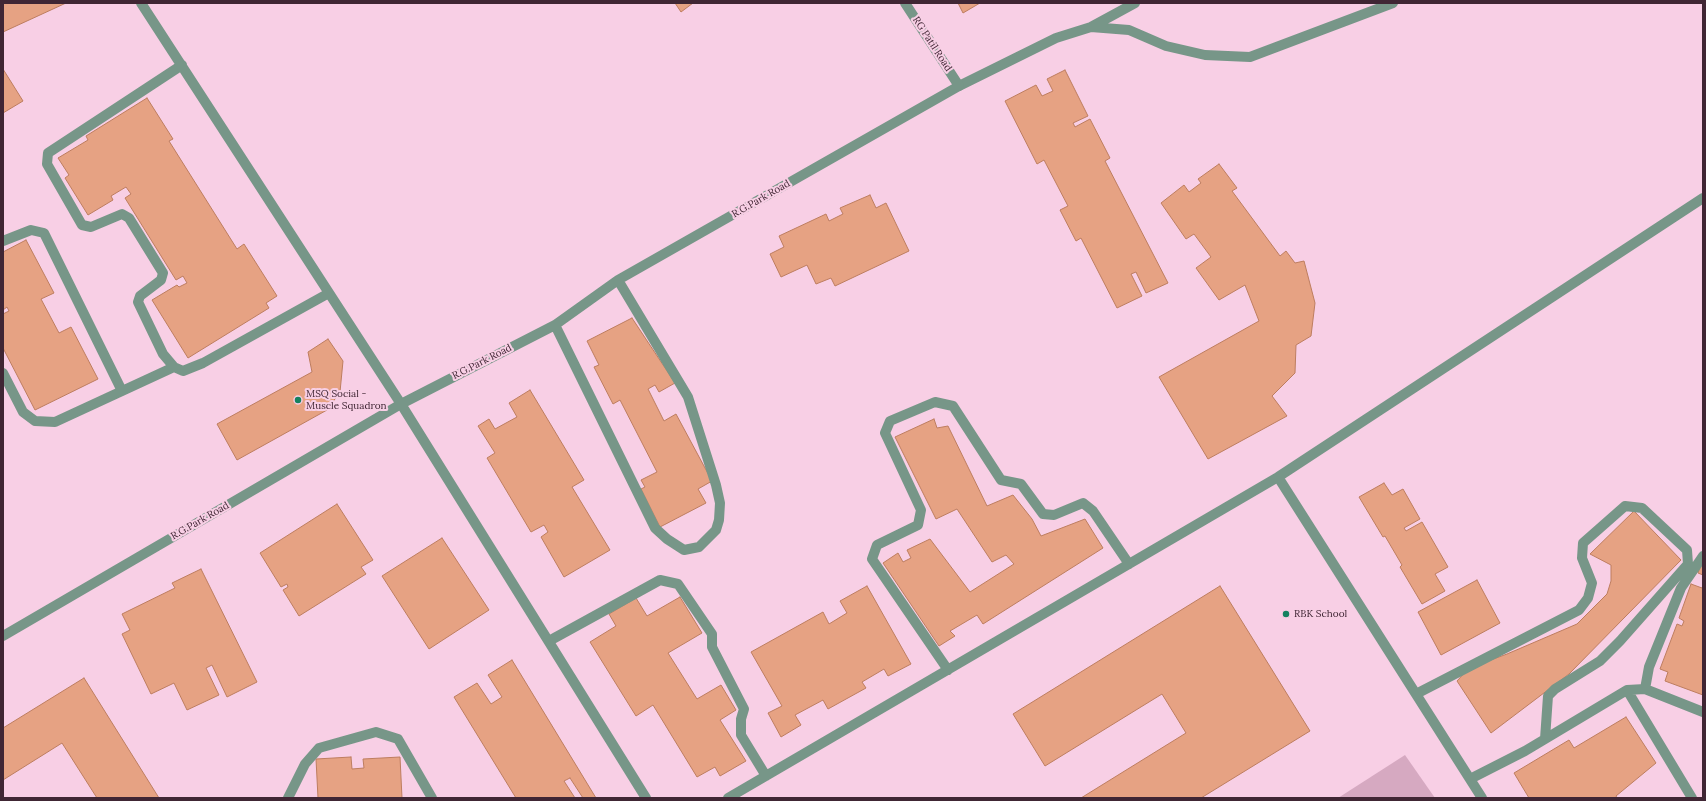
<!DOCTYPE html>
<style>
body{margin:0}
#map{position:relative;width:1706px;height:801px;overflow:hidden;background:#f8cfe5;font-family:Lora,serif}
canvas{display:block}
.frame{position:absolute;inset:0;border:4px solid #402634;pointer-events:none}
</style>
<div id="map">
<canvas width="1706" height="801"></canvas>
<div class="frame"></div>
</div>
<script>
const c = document.querySelector('canvas').getContext('2d');
c.lineJoin = 'round';
function fill(path, color) {
  c.fillStyle = color;
  c.fill(path, 'evenodd');
}
function toPath(rows) {
  const path = new Path2D();
  for (const r of rows) {
    path.moveTo(r[0], r[1]);
    for (let i = 2; i < r.length; i += 2) path.lineTo(r[i], r[i + 1]);
  }
  return path;
}
function stroke(path, color, width, dash) {
  c.strokeStyle = color;
  c.lineWidth = width;
  c.lineCap = dash ? 'butt' : 'round';
  c.setLineDash(dash || []);
  c.stroke(path);
}
function drawText(font, color, halo, rows, align = 'center') {
  c.font = font + ' Lora,serif';
  c.lineWidth = 4;
  c.setLineDash([]);
  c.textBaseline = 'middle';
  c.strokeStyle = halo;
  c.fillStyle = color;
  for (const [text, x, y, turn = 0] of rows) {
    c.save();
    c.translate(x, y);
    c.rotate((+turn || 0) * Math.PI / 180);
    c.textAlign = isNaN(turn) ? turn : align;
    if (halo) c.strokeText(text, 0, 0);
    c.fillText(text, 0, 0);
    c.restore();
  }
}
const green = toPath([
 [1405,755,1435,798,1338,798]
]);
const building = toPath([
 [3,3,66,3,3,32,3,3],
 [675,3,693,3,681,12,675,3],
 [958,3,980,3,963,13,958,3],
 [3,69,23,101,3,113,3,69],
 [1065,70,1088,116,1073,123,1075,127,1090,119,1110,158,1105,161,1168,283,1146,293,1136,272,1131,274,1142,296,1117,308,1081,238,1076,241,1060,210,1068,206,1044,160,1037,164,1005,101,1036,85,1042,96,1053,91,1047,79,1065,70],
 [147,98,173,139,169,141,237,249,244,244,277,296,266,303,269,308,188,358,152,300,177,285,179,287,187,283,183,276,176,280,125,198,131,194,126,187,111,196,113,200,88,215,65,178,69,175,58,158,88,140,86,136,147,98],
 [1219,164,1237,188,1232,191,1280,256,1286,251,1295,263,1304,261,1315,303,1311,336,1296,345,1295,373,1272,396,1287,416,1208,459,1159,377,1259,321,1245,285,1219,300,1196,268,1211,257,1194,234,1186,239,1161,203,1184,185,1189,192,1201,183,1198,179,1219,164],
 [870,195,876,208,886,203,909,251,835,286,831,278,816,284,807,265,781,277,770,254,784,247,779,236,826,214,829,221,843,214,840,208,870,195],
 [26,240,54,293,41,299,59,333,71,327,98,379,35,410,3,348,3,314,9,311,7,307,3,310,3,252,26,240],
 [632,318,675,383,659,392,655,385,648,389,664,421,676,414,712,481,698,489,706,503,660,527,641,489,645,487,641,480,657,472,620,400,613,404,594,367,599,365,587,341,632,318],
 [328,339,343,361,340,392,327,410,237,460,217,424,312,372,308,352,328,339],
 [530,390,584,480,572,487,610,550,564,577,541,537,548,532,544,525,531,532,487,458,495,453,478,426,489,419,495,429,517,417,509,403,530,390],
 [934,419,937,428,948,426,987,506,1013,495,1032,519,1041,536,1085,519,1103,548,983,624,977,615,950,631,955,636,939,646,883,563,898,553,903,562,911,558,907,550,930,539,970,592,1014,564,1006,555,992,562,957,509,936,519,895,437,934,419],
 [1384,483,1392,495,1403,489,1420,519,1404,528,1406,531,1422,522,1448,567,1435,574,1445,591,1422,604,1400,567,1402,565,1385,536,1383,537,1359,497,1384,483],
 [337,504,373,560,361,567,366,574,299,616,283,590,288,587,287,584,281,587,260,553,337,504],
 [1634,511,1681,560,1569,674,1491,733,1457,681,1469,668,1507,654,1577,624,1607,594,1611,581,1611,565,1590,554,1634,511],
 [442,538,489,610,429,649,382,576,442,538],
 [1703,559,1703,575,1698,573,1703,559],
 [201,569,257,682,227,697,212,665,206,668,219,695,187,710,174,683,151,694,122,634,130,630,122,614,175,588,172,583,201,569],
 [1477,580,1500,623,1441,655,1418,612,1477,580],
 [1691,584,1702,588,1703,585,1703,695,1665,681,1668,672,1660,669,1677,624,1682,626,1684,621,1679,618,1691,584],
 [867,586,911,664,888,676,884,669,862,682,866,688,828,709,823,700,795,715,801,725,781,737,768,713,782,706,751,652,823,612,829,624,847,613,840,601,867,586],
 [1220,586,1310,731,1201,798,1081,798,1186,733,1162,694,1045,766,1013,714,1220,586],
 [680,597,702,633,668,653,697,699,721,685,736,710,720,720,746,761,720,776,715,767,697,777,653,705,636,716,590,642,616,626,609,614,636,598,647,616,680,597],
 [512,660,596,798,516,798,454,697,477,683,491,704,502,697,488,675,512,660],
 [84,678,159,798,97,798,62,743,3,780,3,728,84,678],
 [1626,717,1656,763,1616,796,1617,798,1529,798,1514,773,1569,740,1574,748,1626,717],
 [351,757,352,769,364,768,363,759,400,757,402,798,318,798,316,759,351,757],
 [570,778,583,798,575,798,564,781,570,778]
]);
const service = toPath([
 [1091,27,1135,3],
 [959,86,1056,38,1091,27,1129,30,1166,46,1205,55,1250,57,1393,3]
]);
const minor = toPath([
 [141,3,401,404,646,798],
 [182,65,48,153,47,164,82,225,91,227,122,214,129,218,163,273,161,280,140,296,138,302,163,354,174,367,183,371,203,363,329,293],
 [3,241,31,230,44,233,122,391],
 [555,325,655,528,667,539,684,550,699,547,716,530,719,520,720,503,716,485,688,397,618,280],
 [3,373,23,412,35,421,55,422,174,367],
 [1278,477,1482,798],
 [3,636,401,404,555,325,618,280,959,86,905,3],
 [549,641,660,580,678,584,712,634,712,647,744,709,741,719,741,735,766,776],
 [948,670,872,559,877,545,918,525,921,510,885,433,890,421,935,402,953,406,1001,480,1021,484,1043,514,1054,515,1083,503,1093,511,1129,564],
 [1645,689,1649,667,1681,588,1703,556],
 [1627,690,1692,798],
 [1416,694,1579,610,1588,598,1592,583,1582,558,1583,543,1625,506,1642,508,1687,550,1688,564,1620,641,1600,661,1555,689,1548,696,1545,739],
 [1470,779,1525,751,1627,690,1645,689,1703,712],
 [288,798,305,764,319,748,376,732,398,739,432,798],
 [728,798,1278,477,1703,198]
]);
const markers = [
 [298,400,4,"#148260"],
 [1286,614,4,"#148260"]
];
const streetNames = [
 ["RG Patil Road",932,44,57],
 ["R.G.Park Road",761,199,-30],
 ["R.G.Park Road",482,362,-27],
 ["R.G.Park Road",200,521,-30]
];
const poiNames = [
 ["MSQ Social -",306,394],
 ["Muscle Squadron",306,406],
 ["RBK School",1294,614]
];
fill(green, '#d6a9c1');
fill(building, '#e6a283');
stroke(building, '#bd7d5f', 1);
stroke(service, '#779688', 10);
stroke(minor, '#779688', 10);
for (const [x, y, r, color] of markers) {
  const dot = new Path2D();
  dot.arc(x, y, r, 0, 2 * Math.PI);
  c.fillStyle = color;
  c.fill(dot);
  stroke(dot, '#f8cfe5', 1.5);
}
drawText('10px', '#402634', '#f8cfe5', streetNames);
drawText('10px', '#402634', '#f8cfe5', poiNames, 'left');
</script>
